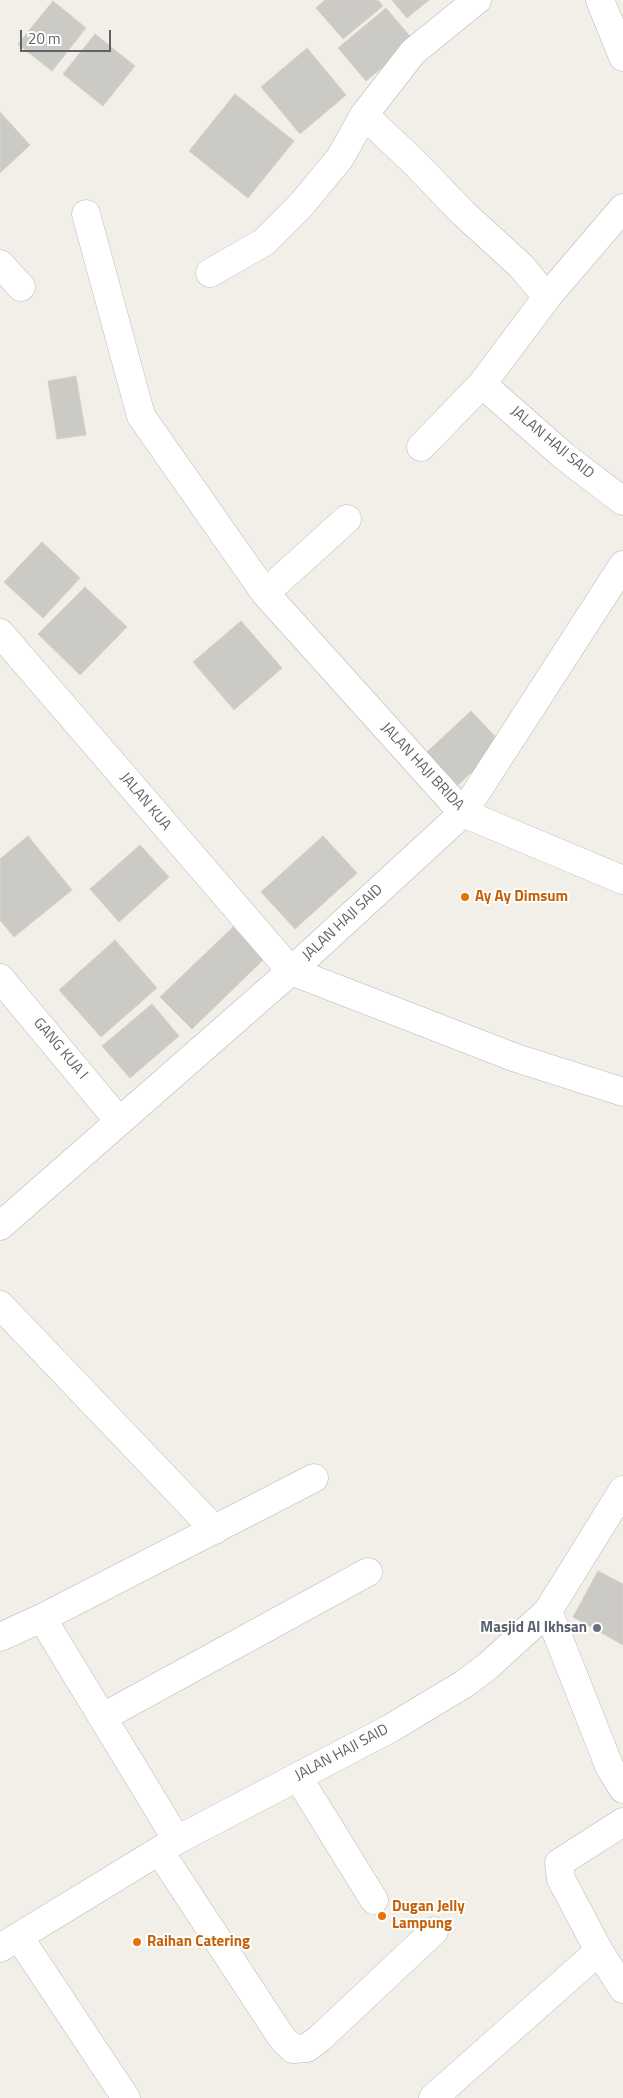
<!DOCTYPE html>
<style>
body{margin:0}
#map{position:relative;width:623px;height:2098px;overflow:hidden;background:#f1efe8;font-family:"Titillium Web",sans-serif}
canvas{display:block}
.scale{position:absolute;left:20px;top:30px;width:91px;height:22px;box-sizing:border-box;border:2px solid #5f6368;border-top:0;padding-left:6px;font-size:15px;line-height:18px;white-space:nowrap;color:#5f6368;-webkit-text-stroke:4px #fff;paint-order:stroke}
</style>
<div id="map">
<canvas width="623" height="2098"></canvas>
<div class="scale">20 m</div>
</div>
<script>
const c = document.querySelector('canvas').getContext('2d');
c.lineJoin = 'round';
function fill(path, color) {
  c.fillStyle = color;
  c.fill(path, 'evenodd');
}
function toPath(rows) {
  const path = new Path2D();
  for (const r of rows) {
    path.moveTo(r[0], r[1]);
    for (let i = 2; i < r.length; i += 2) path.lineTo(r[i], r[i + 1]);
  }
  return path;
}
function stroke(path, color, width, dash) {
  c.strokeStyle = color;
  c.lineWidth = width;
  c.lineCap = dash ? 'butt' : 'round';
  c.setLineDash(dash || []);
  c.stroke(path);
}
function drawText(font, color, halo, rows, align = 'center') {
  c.font = font + ' "Titillium Web",sans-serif';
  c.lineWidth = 4;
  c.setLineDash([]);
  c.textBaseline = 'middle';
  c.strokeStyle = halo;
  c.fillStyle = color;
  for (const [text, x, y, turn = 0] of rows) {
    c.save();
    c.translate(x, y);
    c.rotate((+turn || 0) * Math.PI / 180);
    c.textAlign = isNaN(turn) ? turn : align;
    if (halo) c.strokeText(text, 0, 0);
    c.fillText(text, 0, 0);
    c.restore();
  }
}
const building = toPath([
 [325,0,378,0,383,6,343,39,316,8,325,0],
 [392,0,429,0,407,18,392,0],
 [53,1,86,28,52,71,18,44,53,1],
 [386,8,414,41,366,81,338,48,386,8],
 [95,34,135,66,103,106,63,74,95,34],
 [307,48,346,95,300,134,261,87,307,48],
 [235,94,294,141,248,198,189,151,235,94],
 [0,112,30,145,0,173,0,112],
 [76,376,86,435,57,439,48,381,76,376],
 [42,542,80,578,43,618,4,582,42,542],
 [85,587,127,627,80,675,38,634,85,587],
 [241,621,282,668,234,710,193,662,241,621],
 [471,711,502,744,458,785,427,752,471,711],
 [28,836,72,890,14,937,0,920,0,859,28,836],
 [323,836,357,873,295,929,261,892,323,836],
 [140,845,169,877,119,922,90,889,140,845],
 [233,927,264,959,192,1029,160,997,233,927],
 [115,940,157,988,101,1037,59,990,115,940],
 [152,1004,179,1036,130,1078,102,1046,152,1004],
 [598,1571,623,1584,623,1645,573,1617,598,1571]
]);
const minor = toPath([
 [600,0,623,57],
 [364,115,413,52,477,0],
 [86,214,141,416,265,593,347,519],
 [0,264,21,287],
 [210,273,264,242,301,205,340,158,364,115,414,162,463,213,521,266,547,297],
 [482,384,565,457,623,501],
 [421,447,482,384,547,297,623,208],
 [265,593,463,813,623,880],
 [0,633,291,971,516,1058,623,1092],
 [0,978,119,1121],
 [0,1226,291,971,463,813,623,565],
 [0,1305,215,1530],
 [548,1611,610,1768,623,1789],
 [0,1637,42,1618],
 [103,1717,368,1572],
 [298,1777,374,1900],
 [623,1822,559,1863,561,1879,599,1951,623,1989],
 [177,1840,42,1618,314,1478],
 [160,1852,282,2038,293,2049,307,2048,320,2038,434,1931],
 [19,1937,126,2098],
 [0,1948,177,1840,391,1728,464,1684,488,1666,548,1611,623,1490],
 [433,2098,599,1951]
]);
const markers = [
 [465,897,5,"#e8710a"],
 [597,1628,5,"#6b7280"],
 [382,1916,5,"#e8710a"],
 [137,1942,5,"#e8710a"]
];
const streetNames = [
 ["JALAN HAJI SAID",552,443,40],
 ["JALAN HAJI BRIDA",422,767,47],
 ["JALAN KUA",145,802,50],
 ["JALAN HAJI SAID",343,923,-43],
 ["GANG KUA I",60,1049,50],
 ["JALAN HAJI SAID",342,1753,-28]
];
const foodNames = [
 ["Ay Ay Dimsum",475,897],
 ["Dugan Jelly",392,1907],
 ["Lampung",392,1924],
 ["Raihan Catering",147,1942]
];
const worshipNames = [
 ["Masjid Al Ikhsan",587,1628]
];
fill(building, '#cccac5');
stroke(building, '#d6d1c6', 1);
stroke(minor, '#b5b8bc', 29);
stroke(minor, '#fff', 28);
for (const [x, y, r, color] of markers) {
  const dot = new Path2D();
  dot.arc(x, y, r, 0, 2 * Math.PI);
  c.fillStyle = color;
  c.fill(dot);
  stroke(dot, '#fff', 2);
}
drawText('15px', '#5f6368', '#fff', streetNames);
drawText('bold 15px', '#c56008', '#fff', foodNames, 'left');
drawText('bold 15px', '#5b616d', '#fff', worshipNames, 'right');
</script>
